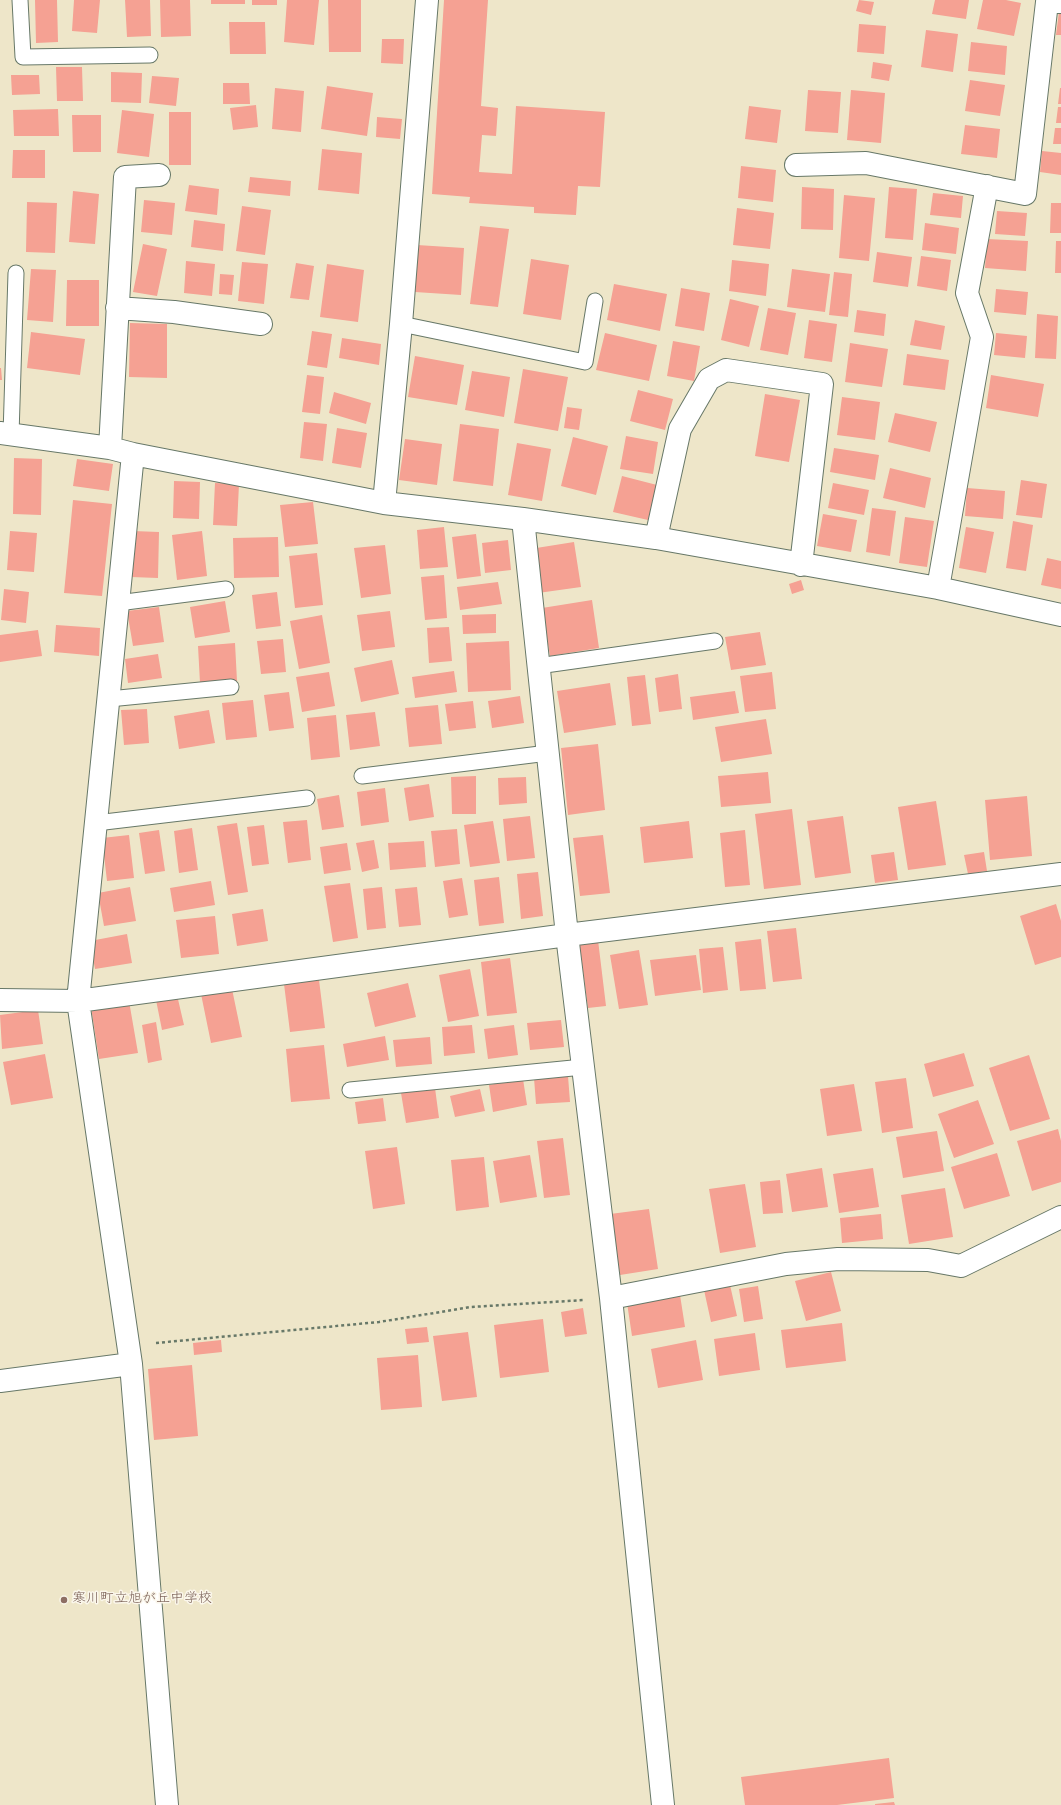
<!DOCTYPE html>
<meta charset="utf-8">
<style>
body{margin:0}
canvas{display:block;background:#eee6c9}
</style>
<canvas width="1061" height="1805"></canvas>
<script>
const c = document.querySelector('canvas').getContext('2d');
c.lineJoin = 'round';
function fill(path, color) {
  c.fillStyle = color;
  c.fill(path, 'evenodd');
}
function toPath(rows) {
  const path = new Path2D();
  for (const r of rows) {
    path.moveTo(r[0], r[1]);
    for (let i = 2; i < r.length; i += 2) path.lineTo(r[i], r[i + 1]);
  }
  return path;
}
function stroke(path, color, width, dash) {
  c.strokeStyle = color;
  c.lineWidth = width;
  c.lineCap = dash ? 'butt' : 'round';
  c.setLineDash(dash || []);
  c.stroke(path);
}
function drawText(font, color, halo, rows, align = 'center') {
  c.font = font + ' "Indie Flower","Klee One",sans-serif';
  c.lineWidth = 3;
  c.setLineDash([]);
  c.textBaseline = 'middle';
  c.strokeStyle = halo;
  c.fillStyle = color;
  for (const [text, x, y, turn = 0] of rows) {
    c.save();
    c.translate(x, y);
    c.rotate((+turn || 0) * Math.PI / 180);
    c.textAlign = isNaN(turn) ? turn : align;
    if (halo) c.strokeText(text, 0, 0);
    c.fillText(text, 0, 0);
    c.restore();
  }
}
const building = toPath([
 [35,0,57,0,58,42,36,43],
 [74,0,100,0,97,33,72,31],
 [125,0,150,0,151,36,127,37],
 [160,0,190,0,191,36,161,37],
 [211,0,245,0,245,4,211,4],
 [252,0,277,0,277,5,252,5],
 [287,0,319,0,314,45,284,42],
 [328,0,361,0,361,52,329,52],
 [444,0,488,0,481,106,498,108,496,136,482,135,479,172,512,174,516,106,605,112,600,187,578,186,576,215,534,213,534,207,469,203,470,197,432,194],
 [859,0,874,2,871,15,856,11],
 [935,0,969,0,966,19,932,14],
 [983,0,1006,0,1021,3,1014,36,977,29],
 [1059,12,1061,12,1061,35,1056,35],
 [229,22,265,22,266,54,230,54],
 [859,24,886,26,884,54,857,52],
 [926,30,958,34,953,72,921,67],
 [382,39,404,39,403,64,381,63],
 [971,42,1007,46,1005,75,968,71],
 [873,62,892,65,889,81,871,78],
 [56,67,82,67,83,101,57,101],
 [111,72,142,73,141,103,111,102],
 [11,75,39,75,40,94,12,95],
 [152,76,179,78,176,106,149,103],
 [970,80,1005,85,1000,116,965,111],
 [223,83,249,83,250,104,223,104],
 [327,86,373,93,367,136,321,129],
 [275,88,304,91,301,132,272,129],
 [1060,88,1061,88,1061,104,1058,104],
 [808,90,841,92,838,133,805,131],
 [851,90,885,93,881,143,847,140],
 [256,105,258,127,233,130,230,108],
 [749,106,781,110,777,143,745,139],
 [1058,107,1061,107,1061,123,1056,123],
 [58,109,59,136,14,136,13,110],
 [122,110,154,114,149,157,117,153],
 [169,112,191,112,191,165,169,165],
 [72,115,101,115,101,152,73,152],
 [377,117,402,119,400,139,376,137],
 [965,125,1000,129,997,158,961,154],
 [1055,128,1061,128,1061,144,1053,144],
 [322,149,362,153,359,194,318,190],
 [13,150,45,150,45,178,12,178],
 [1042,151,1061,153,1061,175,1040,172],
 [741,166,776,170,773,202,738,198],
 [250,177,291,181,290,196,248,192],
 [189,185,219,189,217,215,185,211],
 [802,187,834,189,833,230,801,229],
 [889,187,917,189,913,240,885,238],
 [73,191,99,194,95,244,69,242],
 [933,193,963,196,961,218,930,215],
 [844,195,875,198,869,261,839,258],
 [144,200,175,203,172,235,141,232],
 [27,202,57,203,55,253,26,252],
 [1051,203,1061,203,1061,233,1050,233],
 [242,206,271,210,265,255,236,251],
 [737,208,774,213,770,249,733,245],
 [997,211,1027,213,1025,236,995,234],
 [194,220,225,224,223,251,191,247],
 [925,223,959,228,956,254,922,250],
 [480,226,509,229,498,307,470,304],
 [987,239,1028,241,1026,271,985,268],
 [1056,241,1061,241,1061,273,1055,273],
 [143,244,167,249,157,296,133,292],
 [417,245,464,248,461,295,415,292],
 [877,252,912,257,908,287,873,282],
 [921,256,951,260,947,291,917,286],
 [531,259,569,265,561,320,523,314],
 [732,260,769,264,766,296,729,291],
 [186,261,215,264,212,296,184,293],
 [242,262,268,264,264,304,238,301],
 [296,263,314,266,309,300,290,298],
 [327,264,364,270,358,322,320,317],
 [31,269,56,270,53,322,27,320],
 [792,269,830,274,825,312,787,307],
 [834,272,852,274,848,317,829,315],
 [220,274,234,275,232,295,219,294],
 [67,280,99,280,99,326,66,326],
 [614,284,667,294,660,331,607,320],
 [681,288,710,293,704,331,675,326],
 [996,289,1028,292,1026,315,994,312],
 [730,299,759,306,749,347,721,340],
 [768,308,796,313,788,355,760,350],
 [857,310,886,314,884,336,854,332],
 [1037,314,1058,316,1056,359,1035,358],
 [809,320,837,324,832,362,804,358],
 [915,320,945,326,941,350,910,345],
 [130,323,167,324,167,378,129,377],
 [312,331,332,334,327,368,307,365],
 [31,332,85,339,80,375,27,368],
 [605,333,657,345,649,381,596,370],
 [996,333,1027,336,1025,358,994,355],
 [342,338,381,344,379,365,339,358],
 [673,341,700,346,694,381,667,376],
 [850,343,888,349,882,387,845,382],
 [907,354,949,360,945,390,903,385],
 [415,356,464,365,457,405,408,397],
 [0,368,1,368,2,380,0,380],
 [523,369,568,377,558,431,514,423],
 [472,371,510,377,504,417,465,410],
 [307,375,324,377,320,414,302,412],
 [991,375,1044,384,1038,417,986,408],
 [638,390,673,399,665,430,630,421],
 [334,392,371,403,366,424,329,413],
 [765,394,800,400,789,462,755,456],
 [842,397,880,402,875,440,837,435],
 [567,407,582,409,579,430,564,428],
 [895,413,937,422,930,452,888,442],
 [304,422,327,424,323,461,300,458],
 [460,424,499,429,493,486,453,481],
 [337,428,367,433,361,468,332,463],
 [626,436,658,442,653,474,620,469],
 [573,437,608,446,596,495,561,486],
 [405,439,442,444,437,485,399,480],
 [517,443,551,449,542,501,508,495],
 [834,448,879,455,875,480,830,472],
 [14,458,42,459,41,515,13,514],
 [77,459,113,464,109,491,73,486],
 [890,468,931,478,925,508,883,498],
 [622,476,657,485,648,520,613,512],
 [1021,480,1047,484,1042,518,1016,515],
 [174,481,200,482,199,519,173,518],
 [215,483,239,484,237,526,213,525],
 [833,483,869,490,864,515,828,508],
 [967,488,1005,491,1003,519,965,516],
 [73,500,112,504,102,596,64,593],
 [313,502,318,544,285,547,280,505],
 [872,508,896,511,890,556,866,552],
 [823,514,857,520,851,552,817,546],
 [905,517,934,521,927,567,899,563],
 [1013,521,1033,525,1026,571,1006,568],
 [444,527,448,567,420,569,417,530],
 [966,527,994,532,986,573,959,568],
 [10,531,37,533,34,572,7,570],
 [133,531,159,532,158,578,131,577],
 [202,531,207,576,177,580,172,535],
 [476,534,481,576,457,579,452,537],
 [278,537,279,577,234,578,233,538],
 [508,540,511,570,485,573,482,543],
 [574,542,581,587,538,593,530,549],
 [385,545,391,594,361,598,354,548],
 [317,553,323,605,295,608,289,556],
 [1047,558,1061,561,1061,589,1041,585],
 [444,575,447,618,425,620,421,577],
 [801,580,804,590,792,594,789,584],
 [498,582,502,604,460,610,457,587],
 [4,589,29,592,26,623,1,620],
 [277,592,281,626,256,629,252,595],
 [592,600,599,648,550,656,542,608],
 [225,601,230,632,195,638,190,607],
 [159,607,164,642,133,646,127,611],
 [390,611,395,647,362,651,357,615],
 [496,614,496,633,463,634,462,615],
 [322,615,330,663,299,669,290,621],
 [56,625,100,628,99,656,54,652],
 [449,627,452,661,429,663,427,628],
 [38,630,42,656,0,662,0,635],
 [760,632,766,665,731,670,725,637],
 [283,639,286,672,261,674,257,641],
 [509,641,511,690,468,692,466,643],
 [235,643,237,681,200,683,198,646],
 [158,654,162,678,128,683,125,659],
 [392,660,399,694,361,702,354,668],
 [454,671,457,692,415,698,412,677],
 [329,672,335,706,302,712,296,677],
 [772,672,776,709,745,712,740,676],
 [678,674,682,709,659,712,655,678],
 [645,675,651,724,632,726,627,677],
 [610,683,616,725,564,733,557,691],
 [735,691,739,713,693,720,690,697],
 [289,692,294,728,269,731,264,695],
 [520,696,524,723,492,728,488,701],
 [253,700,257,737,226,740,222,703],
 [473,701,476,728,449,731,445,704],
 [438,705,442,744,409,747,405,708],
 [147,709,149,743,124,745,121,710],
 [209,710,215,743,179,749,174,716],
 [375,712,380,746,350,750,346,715],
 [336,715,340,757,311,760,307,718],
 [766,719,772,754,721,762,715,727],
 [598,744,605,810,568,815,561,748],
 [768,772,771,803,721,807,718,776],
 [476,776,476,814,452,814,451,777],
 [526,777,527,803,499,805,498,778],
 [429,784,434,817,409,821,404,788],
 [385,788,389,822,361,826,357,792],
 [339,795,344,827,322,830,317,799],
 [1027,796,1032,856,990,860,985,800],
 [936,801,946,865,908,870,898,807],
 [792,809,801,885,764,889,755,814],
 [530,816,535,858,507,861,503,819],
 [843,816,851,873,815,878,807,821],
 [307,820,311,860,288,863,283,822],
 [493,821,500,863,470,867,464,825],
 [689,821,693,858,644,863,640,827],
 [237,823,248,892,228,895,217,826],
 [264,825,269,864,252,866,247,827],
 [192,828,198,870,179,873,174,831],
 [457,829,460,864,435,867,431,831],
 [159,830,165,871,145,874,139,833],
 [745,830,750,885,725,887,720,833],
 [129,835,134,878,107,881,102,838],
 [603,835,610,893,580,896,573,838],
 [374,840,379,868,362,872,356,843],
 [424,841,426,867,390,870,388,843],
 [347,843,351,870,324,874,320,847],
 [894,852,898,880,875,883,871,855],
 [984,852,987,871,968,874,964,855],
 [538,872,543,916,521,919,517,874],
 [499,877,504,923,479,926,474,880],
 [462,878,468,915,449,918,443,881],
 [211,881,215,905,174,912,170,888],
 [350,883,358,938,333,942,324,886],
 [130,887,136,921,104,926,98,893],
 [382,887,386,928,367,930,363,889],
 [417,887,421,925,399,927,395,889],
 [1056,904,1061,921,1061,957,1035,965,1020,916],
 [263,909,268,941,237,946,232,914],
 [215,916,219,954,181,958,176,920],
 [796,928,802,979,773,982,767,931],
 [127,934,132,963,95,969,90,941],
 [761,939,766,989,740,991,735,942],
 [598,940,606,1006,588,1008,579,942],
 [723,947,728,990,703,993,699,949],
 [639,950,648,1005,619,1009,610,955],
 [696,955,701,990,655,996,650,960],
 [510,958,517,1013,487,1016,481,962],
 [470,969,479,1016,448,1022,439,975],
 [319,980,325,1028,290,1032,284,984],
 [408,983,416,1017,375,1027,367,993],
 [232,989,242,1037,211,1043,201,994],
 [177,995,184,1025,162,1030,156,1000],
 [129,1001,138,1053,99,1059,91,1007],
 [38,1010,43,1044,2,1049,0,1015],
 [561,1020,564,1047,530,1050,527,1023],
 [156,1022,162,1060,148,1063,142,1025],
 [472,1025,475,1053,444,1056,442,1027],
 [514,1025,518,1055,488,1059,484,1029],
 [385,1036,389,1060,347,1067,343,1044],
 [430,1037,432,1064,396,1067,393,1040],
 [324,1045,330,1099,291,1102,286,1049],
 [964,1053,974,1086,933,1097,924,1064],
 [45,1054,53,1098,11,1105,3,1062],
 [1029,1055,1050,1119,1010,1131,989,1068],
 [568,1076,570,1102,536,1104,534,1078],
 [906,1078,913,1128,882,1133,875,1082],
 [523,1079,527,1105,493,1112,489,1085],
 [854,1084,862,1131,827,1136,820,1089],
 [435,1088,439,1118,406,1123,401,1093],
 [480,1089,485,1111,455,1117,450,1096],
 [383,1098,386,1121,358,1124,355,1102],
 [978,1100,994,1144,954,1158,938,1114],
 [1058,1129,1061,1141,1061,1182,1032,1191,1017,1141],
 [937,1131,944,1171,903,1178,896,1137],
 [563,1138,570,1195,544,1198,537,1141],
 [397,1147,405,1204,373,1209,365,1151],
 [997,1153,1010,1196,964,1209,951,1167],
 [530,1155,537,1197,500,1203,493,1161],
 [484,1157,489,1207,456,1211,451,1160],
 [822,1168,828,1207,792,1212,786,1174],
 [873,1168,879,1207,839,1213,833,1174],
 [780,1180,783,1213,763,1214,760,1182],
 [745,1184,756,1247,720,1253,709,1189],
 [945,1188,953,1237,909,1244,901,1195],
 [649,1209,658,1269,620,1275,610,1214],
 [881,1214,883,1239,842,1243,840,1218],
 [831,1272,841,1311,806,1321,795,1281],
 [730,1285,737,1316,711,1322,704,1290],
 [758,1286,763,1319,744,1322,739,1289],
 [680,1295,685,1327,632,1336,627,1303],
 [583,1308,587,1334,565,1337,561,1312],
 [543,1319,549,1372,500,1378,494,1325],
 [842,1323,846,1361,786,1368,781,1330],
 [427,1327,429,1342,407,1344,405,1329],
 [468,1332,477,1397,442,1401,433,1336],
 [755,1333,760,1370,719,1376,714,1339],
 [221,1340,222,1352,194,1355,193,1343],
 [696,1340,703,1380,658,1388,651,1349],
 [418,1355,422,1407,381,1410,377,1358],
 [192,1365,198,1436,154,1440,148,1369],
 [889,1758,894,1798,837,1805,745,1805,741,1777],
 [894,1802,895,1805,875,1805,875,1804]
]);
const path = toPath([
 [156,1343,379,1322,471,1307,584,1300]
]);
const service = toPath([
 [20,0,23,57,150,55],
 [401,324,585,362,595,301],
 [11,435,16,273],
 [118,603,226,589],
 [538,666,715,641],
 [109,699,231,687],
 [362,776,548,753],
 [96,823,307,798],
 [350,1090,583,1067]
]);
const minor = toPath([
 [796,165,866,163,1025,194,1047,2,1061,2],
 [117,308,174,312,261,324],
 [0,433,110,448,133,454,384,503,523,519,656,538,938,588,1061,615],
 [110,448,125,177,159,175],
 [133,454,78,1001,131,1364,167,1805],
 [384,503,401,324,427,0],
 [523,519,567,935,611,1298,663,1805],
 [656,538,680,429,709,379,726,370,822,384,801,565],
 [938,588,982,337,967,293,987,186],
 [0,1000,78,1001,567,935,1061,874],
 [611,1298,786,1264,838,1259,928,1260,961,1266,1061,1217],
 [0,1381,131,1364]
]);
const markers = [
 [64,1600,4,"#8d6e63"]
];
const educationNames = [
 ["寒川町立旭が丘中学校",72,1600]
];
fill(building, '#f5a193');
stroke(service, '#677868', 17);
stroke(minor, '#677868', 24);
stroke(path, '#677868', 2.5, [3, 3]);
stroke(service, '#fff', 15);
stroke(minor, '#fff', 22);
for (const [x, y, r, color] of markers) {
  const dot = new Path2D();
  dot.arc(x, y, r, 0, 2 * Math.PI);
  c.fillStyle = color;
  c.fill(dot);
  stroke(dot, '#fbf7ec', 1.5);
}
drawText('14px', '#785e54', '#fbf7ec', educationNames, 'left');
</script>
